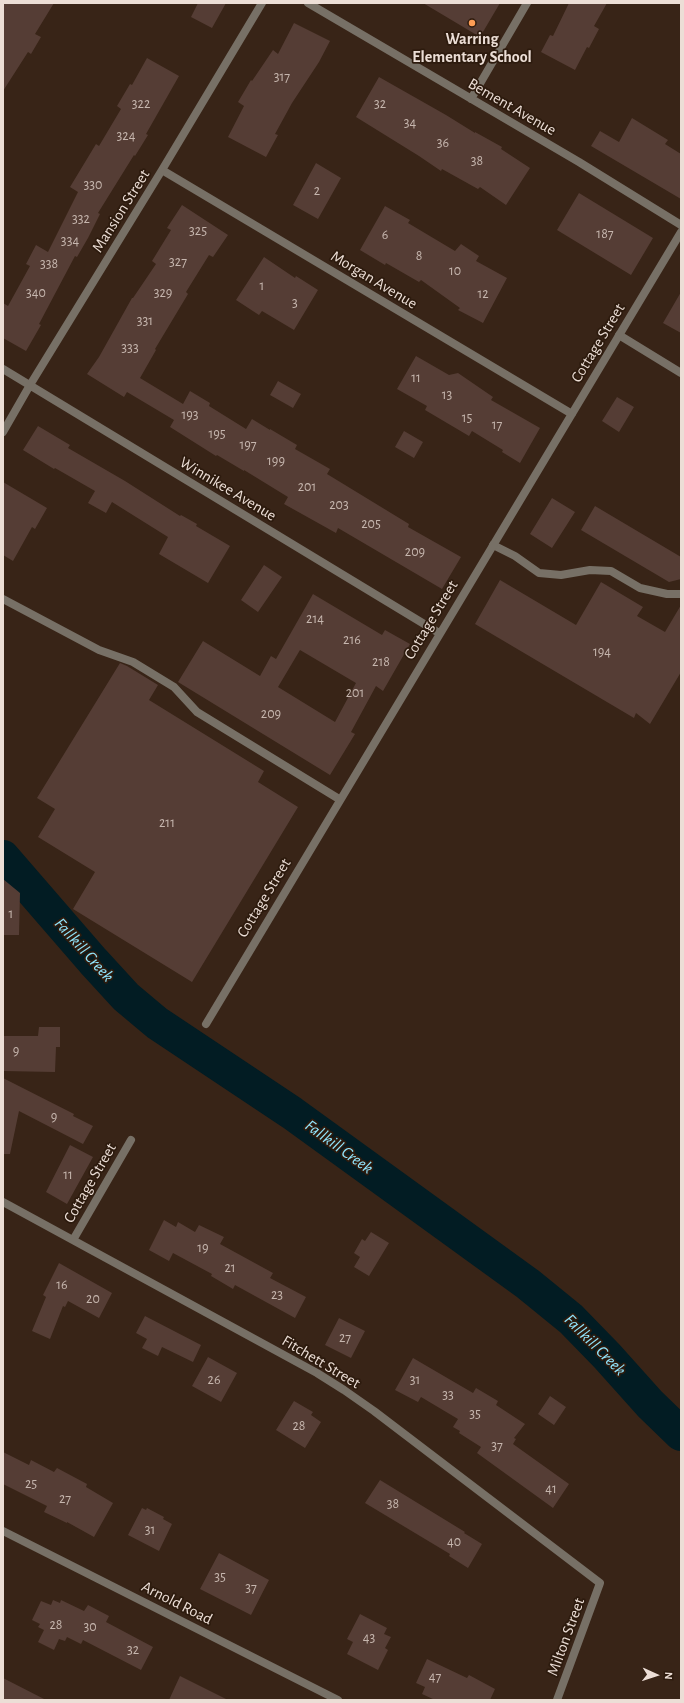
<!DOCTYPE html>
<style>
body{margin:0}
#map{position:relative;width:684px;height:1703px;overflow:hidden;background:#382417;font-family:"Alegreya Sans",sans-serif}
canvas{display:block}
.frame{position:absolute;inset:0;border:4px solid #ecded6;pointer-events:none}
.north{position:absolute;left:636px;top:1655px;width:40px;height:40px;-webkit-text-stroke:3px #2d1b0e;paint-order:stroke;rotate:93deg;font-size:11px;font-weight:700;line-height:16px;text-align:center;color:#ecded6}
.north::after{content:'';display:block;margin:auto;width:14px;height:18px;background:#ecded6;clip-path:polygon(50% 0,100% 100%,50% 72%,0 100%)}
</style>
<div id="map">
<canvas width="684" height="1703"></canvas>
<div class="frame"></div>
<div class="north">N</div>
</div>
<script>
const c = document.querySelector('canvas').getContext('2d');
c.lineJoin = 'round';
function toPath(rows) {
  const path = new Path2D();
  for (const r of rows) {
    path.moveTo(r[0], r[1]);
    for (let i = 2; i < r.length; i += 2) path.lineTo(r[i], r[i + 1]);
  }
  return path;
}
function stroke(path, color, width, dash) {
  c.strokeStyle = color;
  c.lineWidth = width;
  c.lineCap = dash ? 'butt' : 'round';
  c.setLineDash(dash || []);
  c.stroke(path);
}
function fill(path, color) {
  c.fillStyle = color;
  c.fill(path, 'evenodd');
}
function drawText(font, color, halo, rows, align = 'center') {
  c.font = font + ' "Alegreya Sans",sans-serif';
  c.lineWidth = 3.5;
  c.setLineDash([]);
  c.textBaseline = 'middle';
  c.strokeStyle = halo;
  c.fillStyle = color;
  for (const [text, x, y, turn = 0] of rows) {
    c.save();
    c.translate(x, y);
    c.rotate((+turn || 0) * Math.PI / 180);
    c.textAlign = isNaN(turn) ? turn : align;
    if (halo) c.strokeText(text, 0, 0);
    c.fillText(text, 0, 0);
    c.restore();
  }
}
const river = toPath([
 [3,857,93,961,126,997,157,1023,292,1113,528,1284,571,1319,607,1356,650,1404,681,1434]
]);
const building = toPath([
 [3,3,54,3,35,34,41,37,31,54,28,52,3,91],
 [198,3,226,3,212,28,191,17],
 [423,3,500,3,480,37],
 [569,3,607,3,594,26,599,29,589,48,587,47,575,70,541,52,550,35,553,36],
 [294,23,330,41,319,62,292,103,275,134,278,135,266,157,228,137,244,106,238,102,251,80,252,81,273,50,278,54],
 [147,58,179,76,146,134,148,135,135,156,134,155,98,213,100,214,88,238,77,257,75,256,39,324,41,325,26,351,3,338,3,303,8,306,30,266,26,264,36,245,48,252,78,192,70,187,96,144,99,146,121,109,117,106,130,84,132,85],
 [379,77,446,115,475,133,475,132,502,147,501,149,530,168,506,205,480,187,478,189,442,169,441,171,419,156,356,117],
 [632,118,668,140,665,144,681,154,681,199,591,146,600,131,619,142],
 [316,163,341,178,318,219,293,205],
 [579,193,653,238,631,275,557,230],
 [182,205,228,235,213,257,209,255,186,292,188,294,155,349,156,350,140,378,183,404,190,391,210,403,209,406,246,429,252,419,270,430,270,429,297,445,295,449,330,469,327,474,409,524,408,527,461,557,442,589,338,528,336,533,284,504,288,497,244,470,244,471,217,455,216,456,170,427,174,420,127,392,124,397,87,374,99,357,132,298,133,298,156,264,152,261,171,230,167,228],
 [385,206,410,220,408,223,455,251,461,244,479,256,476,261,507,278,483,323,458,310,460,308,421,280,419,282,386,263,385,265,360,250],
 [264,257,295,278,296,276,318,290,294,330,262,311,259,315,236,300],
 [681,292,681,333,663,323],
 [416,356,449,375,458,373,493,397,491,400,540,428,520,463,502,452,503,450,472,431,469,436,425,410,427,406,397,389],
 [278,381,301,394,293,408,270,395],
 [617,397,634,407,619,432,602,421],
 [38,426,70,445,68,448,125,481,180,516,181,515,197,524,196,526,230,546,208,583,159,554,168,537,112,502,106,513,88,503,95,491,55,468,54,469,23,450],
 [404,431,423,442,414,458,395,447],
 [3,482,47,508,35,529,32,527,13,561,3,555],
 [552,498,575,512,552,548,530,534],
 [595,506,681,557,681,579,669,582,581,530],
 [264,565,282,577,258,612,241,600],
 [500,580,576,625,601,582,643,607,637,616,665,632,681,605,681,672,650,724,636,713,634,718,475,624],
 [313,594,382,635,385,630,410,644,383,691,376,686,351,732,355,734,330,775,178,682,203,641,260,676,271,656,276,659],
 [300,650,356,683,335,722,278,687],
 [120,663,127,666,158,685,149,700,264,771,258,782,298,807,192,982,73,909,95,872,38,837,55,809,37,798],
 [3,879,20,893,19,935,3,935],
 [39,1027,60,1027,60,1047,56,1047,55,1072,3,1071,3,1036,38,1036],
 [3,1078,74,1114,73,1116,93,1126,83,1144,19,1111,10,1154,3,1154],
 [70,1145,93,1157,67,1204,46,1192],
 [164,1220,176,1227,178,1222,195,1232,199,1225,224,1237,220,1244,273,1273,270,1278,306,1297,295,1318,235,1285,233,1289,211,1276,212,1274,173,1253,169,1261,149,1250],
 [371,1232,389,1243,369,1276,354,1267,360,1257,354,1253,362,1239,365,1241],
 [59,1263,112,1293,99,1318,68,1301,65,1307,63,1306,50,1339,32,1331,46,1297,43,1295],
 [145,1316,201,1345,193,1362,162,1347,158,1356,142,1348,147,1339,136,1333],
 [339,1318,365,1331,351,1358,325,1345],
 [208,1357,237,1373,221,1402,192,1386],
 [413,1358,473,1393,476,1388,498,1401,496,1405,525,1424,514,1438,516,1439,513,1444,569,1484,553,1508,477,1453,481,1447,459,1433,460,1431,453,1427,458,1419,421,1397,418,1402,395,1390],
 [550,1396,566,1407,554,1425,538,1414],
 [294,1401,313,1412,311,1415,321,1422,305,1448,276,1430],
 [3,1452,29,1465,31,1460,54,1472,57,1468,87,1484,86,1487,113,1503,94,1537,67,1522,67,1523,44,1512,47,1506,3,1484],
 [380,1480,465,1532,464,1533,482,1544,468,1568,449,1556,450,1554,365,1503],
 [142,1508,146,1510,147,1508,164,1517,163,1519,172,1524,159,1551,128,1535],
 [219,1553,269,1580,251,1615,200,1589],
 [53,1600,60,1603,61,1600,84,1611,88,1605,109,1616,106,1622,153,1647,141,1670,83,1640,81,1644,67,1637,65,1641,59,1639,54,1650,38,1642,44,1630,38,1627,40,1624,32,1620,41,1601,51,1605],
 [360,1614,387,1628,384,1634,391,1637,385,1648,388,1650,378,1670,347,1654,353,1642,347,1639],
 [427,1659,467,1678,469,1675,495,1689,490,1700,435,1700,422,1694,425,1687,416,1683],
 [180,1676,228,1700,169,1700],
 [3,1678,46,1700,3,1700]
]);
const lane = toPath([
 [619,335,681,373],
 [493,545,515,556,539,573,561,575,590,570,611,571,640,588,667,594,681,594],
 [3,599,99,650,133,662,174,687,197,712,339,799]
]);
const street = toPath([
 [308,3,579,162,681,225],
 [471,99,527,3],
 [162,170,572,414],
 [3,369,439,633],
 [3,432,30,385,162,170,262,3],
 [206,1024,681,232],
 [3,1202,317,1373,344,1390,374,1411,600,1583,557,1700],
 [73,1240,131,1140],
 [3,1531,338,1700]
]);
const markers = [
 [472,23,4,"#fd9d55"]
];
const numberNames = [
 ["317",282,77],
 ["322",141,104],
 ["32",380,104],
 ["34",410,123],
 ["324",126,136],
 ["36",443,143],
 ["38",477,161],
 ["330",93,185],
 ["2",317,191],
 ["332",81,219],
 ["325",198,231],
 ["187",605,234],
 ["6",385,235],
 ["334",70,241],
 ["8",419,256],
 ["327",178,262],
 ["338",49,264],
 ["10",455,271],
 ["1",262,286],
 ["340",36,293],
 ["329",163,293],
 ["12",483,294],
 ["3",295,303],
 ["331",145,321],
 ["333",130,348],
 ["11",416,378],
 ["13",447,395],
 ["193",190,415],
 ["15",467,418],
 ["17",497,425],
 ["195",217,434],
 ["197",248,445],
 ["199",276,461],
 ["201",307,487],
 ["203",339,505],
 ["205",371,524],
 ["209",415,552],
 ["214",315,619],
 ["216",352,640],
 ["194",602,652],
 ["218",381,662],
 ["201",355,693],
 ["209",271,714],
 ["211",167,823],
 ["1",11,914],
 ["9",16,1051],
 ["9",54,1117],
 ["11",68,1175],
 ["19",203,1248],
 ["21",230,1268],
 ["16",62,1285],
 ["23",277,1295],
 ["20",93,1299],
 ["27",345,1338],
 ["26",214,1380],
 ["31",415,1380],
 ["33",448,1395],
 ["35",475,1414],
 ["28",299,1426],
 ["37",497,1446],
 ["25",31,1484],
 ["41",551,1489],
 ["27",65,1499],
 ["38",393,1504],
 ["31",150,1530],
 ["40",454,1542],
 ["35",220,1577],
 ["37",251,1588],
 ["28",56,1625],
 ["30",90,1627],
 ["43",369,1638],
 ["32",133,1650],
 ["47",435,1677]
];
const poiNames = [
 ["Warring",472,39],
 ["Elementary School",472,57]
];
const streetNames = [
 ["Bement Avenue",512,107,30],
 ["Mansion Street",121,211,-58],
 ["Morgan Avenue",374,280,31],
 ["Cottage Street",598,343,-59],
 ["Winnikee Avenue",228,489,31],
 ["Cottage Street",431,620,-59],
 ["Cottage Street",264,898,-59],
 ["Cottage Street",90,1183,-60],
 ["Fitchett Street",321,1362,31],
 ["Arnold Road",177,1603,27],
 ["Milton Street",566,1637,-70]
];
const waterNames = [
 ["Fallkill Creek",84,950,48],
 ["Fallkill Creek",339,1147,36],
 ["Fallkill Creek",595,1345,45]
];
stroke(river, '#021c23', 34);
fill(building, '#553d35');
stroke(lane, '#777066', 8);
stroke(street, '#777066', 8);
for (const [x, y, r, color] of markers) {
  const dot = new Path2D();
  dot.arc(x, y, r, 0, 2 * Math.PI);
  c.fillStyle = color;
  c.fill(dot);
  stroke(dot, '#2d1b0e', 1.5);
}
drawText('14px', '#c6b6ae', null, numberNames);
drawText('bold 16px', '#ecded6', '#2d1b0e', poiNames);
drawText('16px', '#ecded6', '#2d1b0e', streetNames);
drawText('italic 17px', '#91e6fe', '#2d1b0e', waterNames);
</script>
